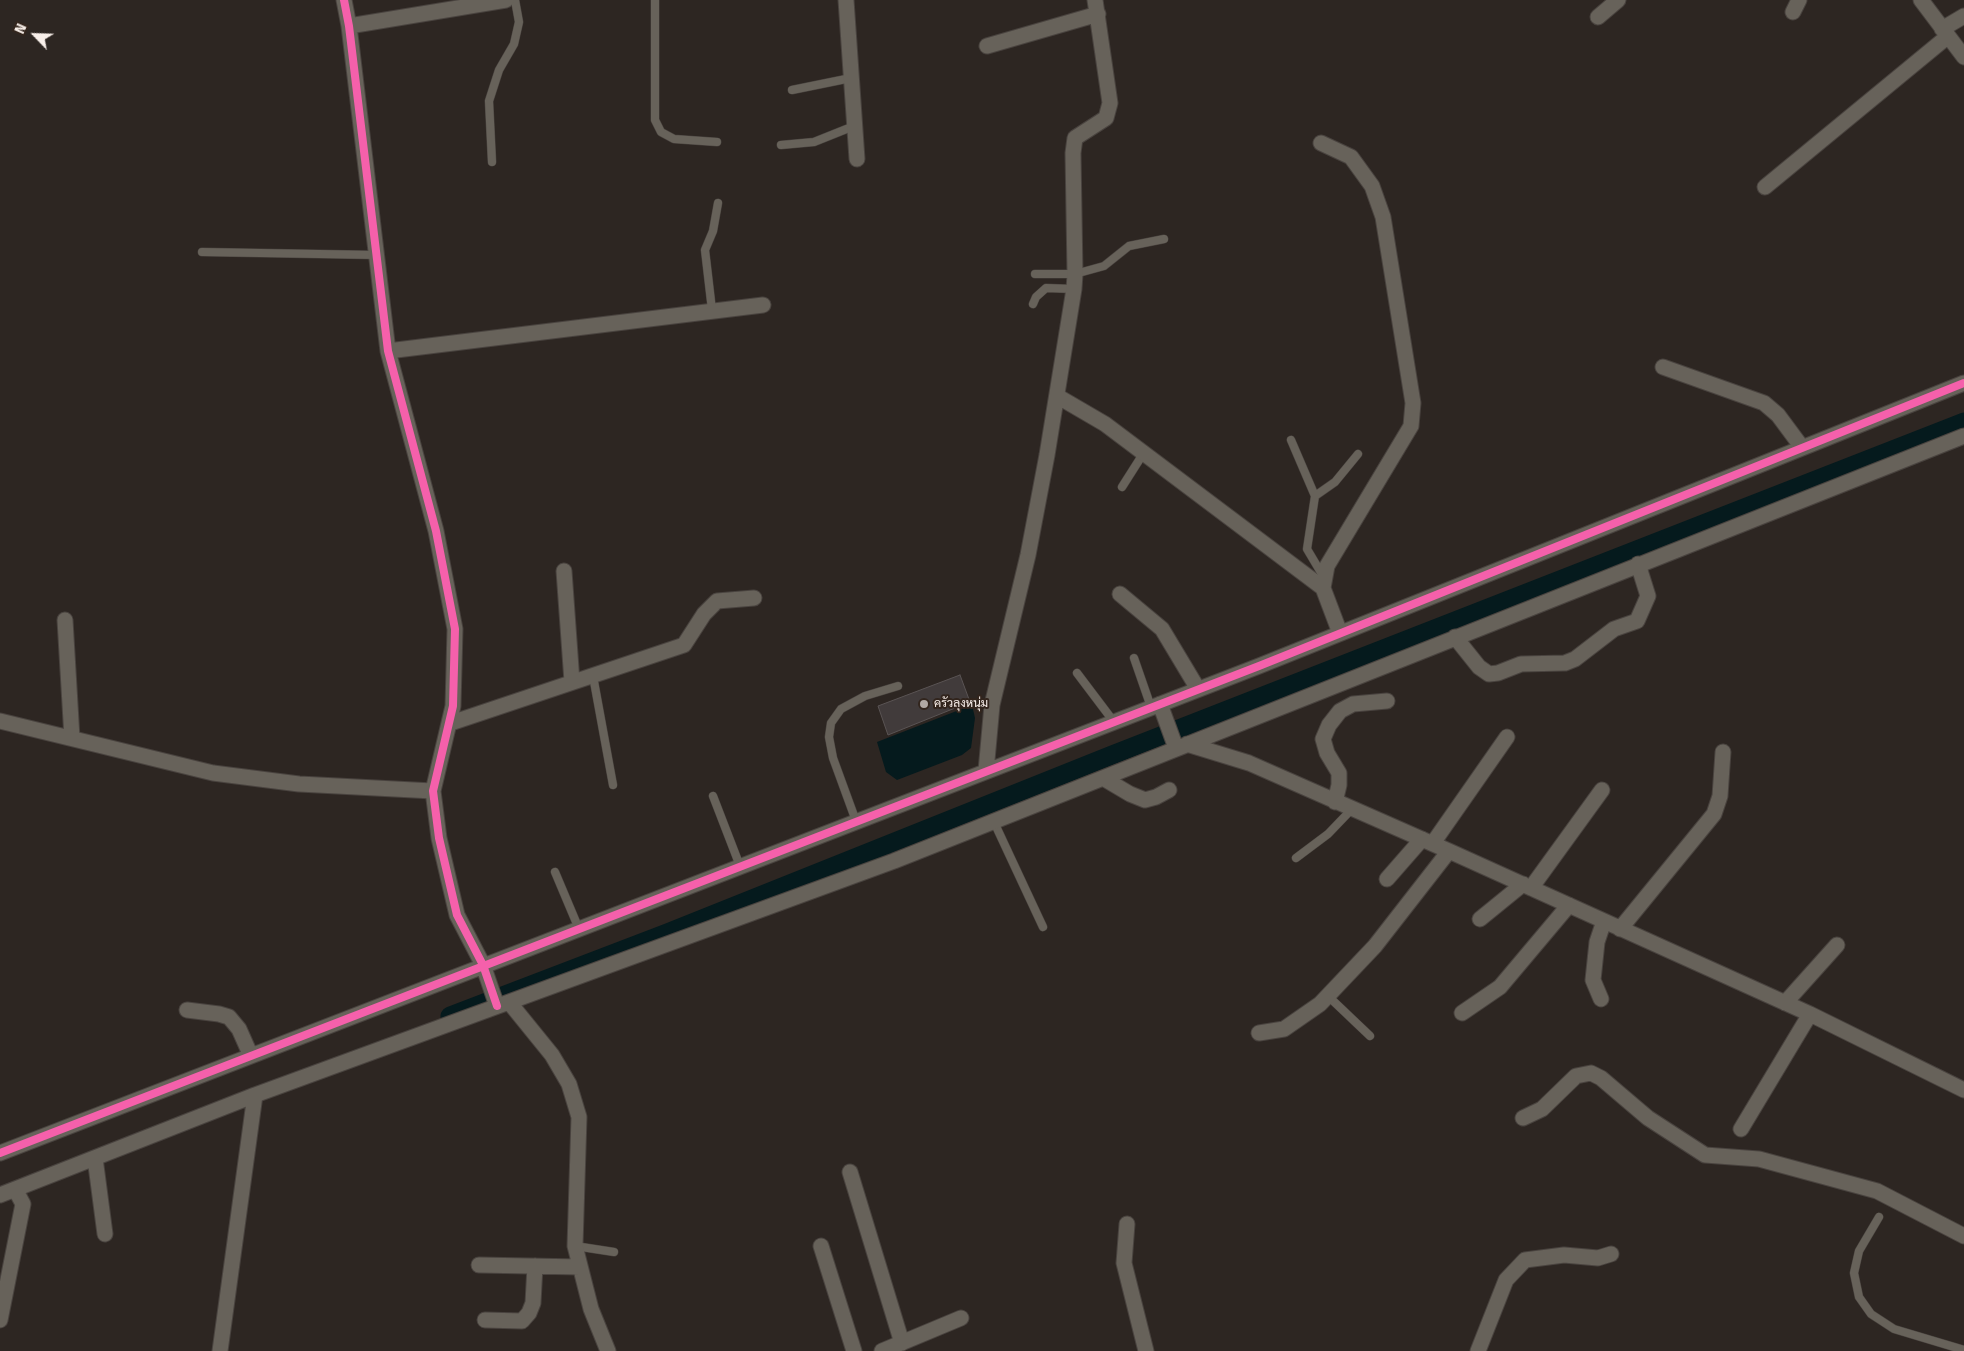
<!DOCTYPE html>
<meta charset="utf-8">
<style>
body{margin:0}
#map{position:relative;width:1964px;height:1351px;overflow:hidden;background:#2d2622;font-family:"Fira Sans",sans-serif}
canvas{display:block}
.north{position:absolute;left:10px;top:10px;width:50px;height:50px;-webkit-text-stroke:4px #32251d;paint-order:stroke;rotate:294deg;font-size:14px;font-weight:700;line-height:20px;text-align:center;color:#f8efea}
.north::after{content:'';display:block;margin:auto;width:18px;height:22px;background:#f8efea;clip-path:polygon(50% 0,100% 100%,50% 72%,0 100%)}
</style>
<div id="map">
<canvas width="1964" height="1351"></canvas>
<div class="north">N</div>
</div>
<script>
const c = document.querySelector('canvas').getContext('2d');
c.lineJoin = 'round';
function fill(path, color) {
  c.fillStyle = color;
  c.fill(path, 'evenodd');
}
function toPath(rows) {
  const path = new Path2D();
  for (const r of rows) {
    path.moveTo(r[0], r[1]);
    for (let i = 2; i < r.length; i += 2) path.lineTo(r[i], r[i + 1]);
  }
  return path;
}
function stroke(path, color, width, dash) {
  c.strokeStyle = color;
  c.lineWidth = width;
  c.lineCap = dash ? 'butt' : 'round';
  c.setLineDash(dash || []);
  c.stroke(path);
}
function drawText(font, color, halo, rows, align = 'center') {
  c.font = font + ' "Fira Sans",Sarabun,sans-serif';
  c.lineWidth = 4;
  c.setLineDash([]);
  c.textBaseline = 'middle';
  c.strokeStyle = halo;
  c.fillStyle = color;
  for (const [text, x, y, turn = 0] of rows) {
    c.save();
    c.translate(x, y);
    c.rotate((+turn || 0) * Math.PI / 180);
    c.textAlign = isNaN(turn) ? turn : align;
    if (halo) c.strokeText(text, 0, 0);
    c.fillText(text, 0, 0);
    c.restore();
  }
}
const water = toPath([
 [972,705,975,718,971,748,962,755,897,780,886,772,877,742]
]);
const canal = toPath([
 [450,1016,667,933,1112,755,1964,422]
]);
const building = toPath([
 [960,675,970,702,888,735,878,706,960,675]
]);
const lane = toPath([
 [655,0,655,120,661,132,674,139,717,142],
 [792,90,851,78],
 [781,145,814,142,854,126],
 [492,162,489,101,499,70,514,44,519,22,515,0],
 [202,252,377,255],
 [1035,274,1075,274,1104,266,1129,246,1164,239],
 [1033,304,1036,297,1046,288,1074,289],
 [712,310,705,250,713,231,718,203],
 [1291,440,1315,496,1307,549,1323,576],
 [1122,487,1143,454],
 [1315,496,1335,482,1358,454],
 [1134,658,1151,707],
 [1077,673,1114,722],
 [593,676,613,785],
 [713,796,740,866],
 [856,821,833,758,829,737,831,723,841,709,865,696,898,686],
 [994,822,1043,927],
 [1296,858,1328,834,1352,809],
 [555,872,579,929],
 [1328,996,1370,1036],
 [1879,1217,1859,1251,1854,1273,1859,1297,1871,1314,1894,1329,1964,1350],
 [575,1246,614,1252]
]);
const street = toPath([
 [344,0,349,26,388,351,436,531,455,629,453,706,433,791,439,838,457,915,483,965,497,1006],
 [846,0,857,159],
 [1921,0,1964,57],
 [1793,12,1799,0],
 [1598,17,1618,0],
 [349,26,506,0],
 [1942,29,1964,16],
 [987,46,1098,14],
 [1321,143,1351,157,1372,186,1383,217,1413,403,1411,426,1327,566,1323,588,1340,633],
 [1765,187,1947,37],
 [388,351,763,305],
 [1663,367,1764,403,1778,415,1801,446],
 [1057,396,1105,424,1323,588],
 [564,571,572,682],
 [1120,594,1162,629,1198,689],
 [65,620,72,738],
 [1455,637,1479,667,1489,674,1498,673,1521,664,1565,663,1575,659,1614,629,1637,621,1648,596,1638,564],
 [1160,704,1176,748],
 [0,721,213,773,299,784,433,791],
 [451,723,684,645,704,614,717,601,754,598],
 [1187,744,1249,763,1449,851,1810,1014,1964,1090],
 [986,771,992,705,1028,555,1047,455,1074,289,1075,274,1073,153,1075,138,1106,118,1110,103,1095,0],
 [1103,778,1130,794,1145,800,1156,797,1169,790],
 [1335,802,1339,785,1339,773,1327,753,1323,739,1329,725,1340,711,1353,704,1387,701],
 [1433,843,1507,737],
 [1387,879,1422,839],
 [1531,888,1602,790],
 [1480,919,1523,884],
 [1620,929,1714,814,1720,796,1723,752],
 [1601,999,1593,980,1597,942,1604,921],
 [509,1002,552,1055,569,1084,579,1117,575,1246,591,1309,608,1351],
 [1785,1003,1837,945],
 [187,1010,219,1014,229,1017,239,1029,251,1056],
 [1462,1013,1500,987,1569,905],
 [1259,1033,1284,1029,1320,1004,1375,946,1449,851],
 [1523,1118,1542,1109,1576,1076,1591,1073,1601,1078,1648,1118,1705,1155,1759,1159,1877,1191,1964,1236],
 [1741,1129,1810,1014],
 [0,1153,1259,666,1964,383],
 [95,1158,105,1234],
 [850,1172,902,1343],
 [0,1195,255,1095,894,861,1964,436],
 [1127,1224,1124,1263,1146,1351],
 [821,1246,854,1351],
 [479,1265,580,1267],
 [0,1320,23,1204,15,1189],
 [485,1320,522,1321,529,1313,533,1303,535,1266],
 [220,1351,255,1095],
 [882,1351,961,1318],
 [1478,1351,1506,1280,1525,1260,1564,1255,1598,1258,1611,1254]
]);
const cycleway = toPath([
 [344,0,349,26,388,351,436,531,455,629,453,706,433,791,439,838,457,915,483,965,497,1006],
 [0,1153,1259,666,1964,383]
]);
const markers = [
 [924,704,5,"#b1a9a4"]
];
const poiNames = [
 ["ครัวลุงหนุ่ม",934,704]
];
fill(water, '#051a1d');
stroke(canal, '#051a1d', 19);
fill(building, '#413b3b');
stroke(building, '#5a5454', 1);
stroke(lane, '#49433f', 9);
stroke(street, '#49433f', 17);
stroke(lane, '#67625a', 8);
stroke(street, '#67625a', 15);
stroke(cycleway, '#f560ab', 8);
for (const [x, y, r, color] of markers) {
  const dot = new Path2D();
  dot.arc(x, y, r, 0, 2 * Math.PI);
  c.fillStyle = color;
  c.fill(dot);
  stroke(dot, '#32251d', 2);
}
drawText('12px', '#f8efea', '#32251d', poiNames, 'left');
</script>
